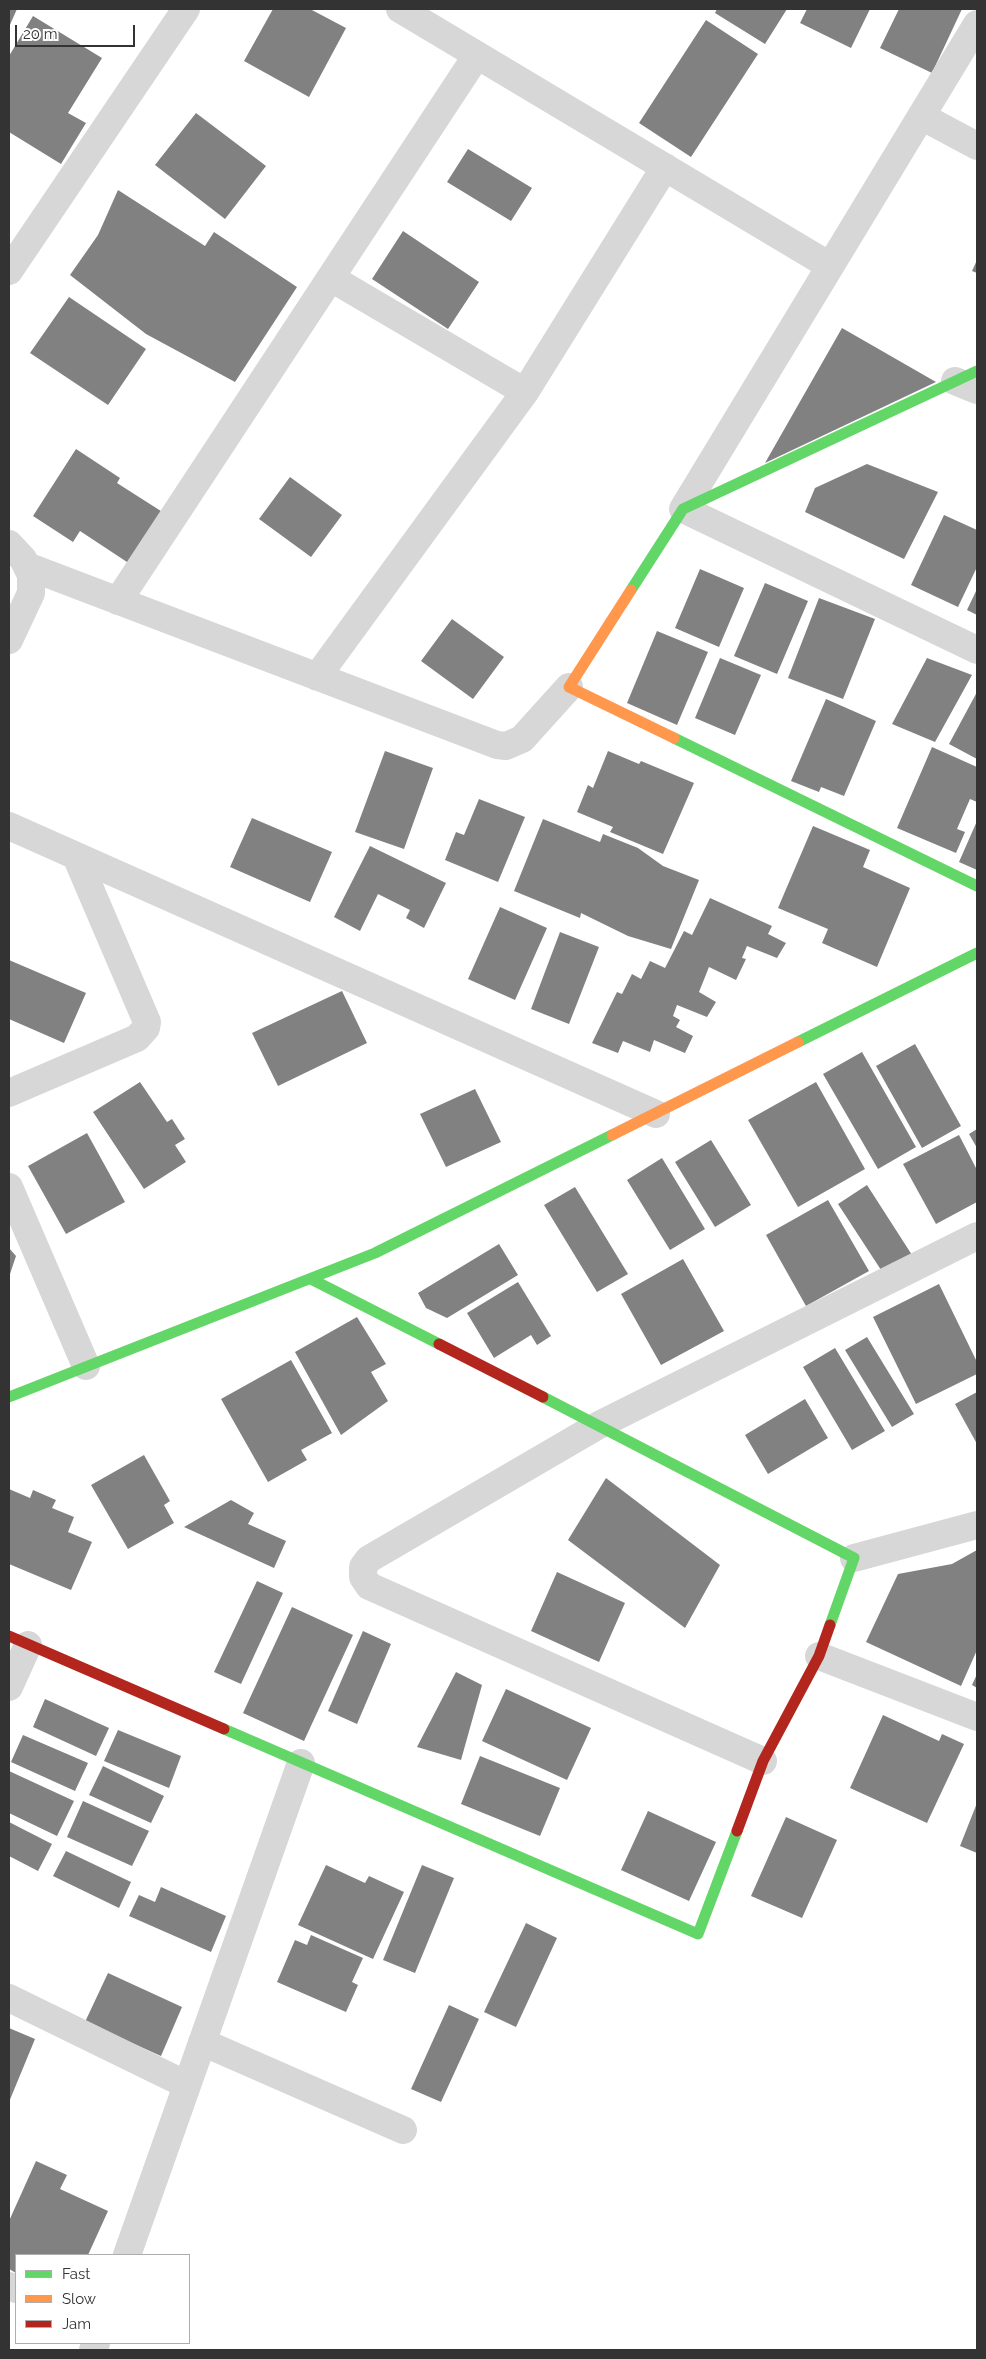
<!DOCTYPE html>
<style>
body{margin:0}
#map{position:relative;width:986px;height:2359px;overflow:hidden;background:#fff;font-family:Raleway,sans-serif}
canvas{display:block}
.frame{position:absolute;inset:0;border:10px solid #333;pointer-events:none}
.legend{position:absolute;left:15px;top:2254px;width:175px;height:90px;box-sizing:border-box;background:#fff;border:1px solid #adadad;margin:0;padding:6px 9px;list-style:none;font-size:15px;color:#333}
.legend li{display:flex;align-items:center;gap:10px;height:25px}
.legend b{width:25px;border:1px solid #adadad}
.scale{position:absolute;left:15px;top:25px;width:120px;height:22px;box-sizing:border-box;border:2px solid #333;border-top:0;padding-left:6px;font-size:15px;line-height:18px;white-space:nowrap;color:#333;-webkit-text-stroke:4px #fff;paint-order:stroke}
</style>
<div id="map">
<canvas width="986" height="2359"></canvas>
<div class="frame"></div>
<ul class="legend">
<li><b style="height:6px;background:#63d668"></b>Fast</li>
<li><b style="height:6px;background:#ff974d"></b>Slow</li>
<li><b style="height:6px;background:#b3261e"></b>Jam</li>
</ul>
<div class="scale">20 m</div>
</div>
<script>
const c = document.querySelector('canvas').getContext('2d');
c.lineJoin = 'round';
function fill(path, color) {
  c.fillStyle = color;
  c.fill(path, 'evenodd');
}
function toPath(rows) {
  const path = new Path2D();
  for (const r of rows) {
    path.moveTo(r[0], r[1]);
    for (let i = 2; i < r.length; i += 2) path.lineTo(r[i], r[i + 1]);
  }
  return path;
}
function stroke(path, color, width, dash) {
  c.strokeStyle = color;
  c.lineWidth = width;
  c.lineCap = dash ? 'butt' : 'round';
  c.setLineDash(dash || []);
  c.stroke(path);
}
const building = toPath([
 [9,9,17,9,9,27],
 [273,9,310,9,346,28,309,97,244,61],
 [717,9,787,9,765,44,715,13],
 [807,9,870,9,851,48,800,23],
 [899,9,962,9,932,73,880,48],
 [33,16,102,58,68,113,86,123,61,164,9,132,9,56],
 [706,20,758,54,691,157,639,123],
 [196,113,266,166,225,219,155,165],
 [468,149,532,188,511,221,447,182],
 [118,190,205,246,214,232,297,287,235,382,146,334,70,275,98,235],
 [403,231,479,282,448,329,372,279],
 [977,260,977,273,972,271],
 [69,297,146,349,108,405,30,353],
 [842,328,936,382,765,463],
 [76,449,120,478,117,483,164,513,130,564,80,531,73,542,33,516],
 [867,464,938,492,904,559,805,512,815,488],
 [290,477,342,515,311,557,259,519],
 [944,515,977,530,977,567,958,607,911,585],
 [700,569,744,588,719,647,675,628],
 [765,583,808,601,777,674,734,656],
 [977,589,977,615,967,610],
 [819,598,875,619,843,699,788,678],
 [452,619,504,657,473,699,421,661],
 [657,631,708,652,677,725,627,703],
 [720,658,761,675,735,735,695,718],
 [927,658,972,675,935,742,892,724],
 [977,692,977,759,949,744],
 [826,699,876,721,844,796,821,787,819,792,791,781],
 [932,747,977,767,977,802,970,799,957,829,965,832,956,853,897,828],
 [385,751,433,768,404,849,355,832],
 [608,751,639,764,641,761,694,783,663,854,610,832,613,827,577,812,588,785,593,788],
 [479,799,525,817,498,882,445,860,456,832,464,835],
 [252,818,332,852,310,902,230,867],
 [543,819,600,842,603,834,638,848,663,866,699,880,671,949,628,936,581,913,580,918,514,891],
 [977,821,977,870,959,862],
 [813,826,870,850,863,867,910,888,877,967,822,943,828,929,778,908],
 [370,846,446,883,424,928,406,918,410,910,378,894,360,931,334,917],
 [710,898,772,926,768,934,786,943,777,958,747,946,742,958,746,959,736,980,709,967,699,992,716,1002,707,1017,677,1005,673,1016,680,1020,676,1027,693,1036,685,1053,654,1040,650,1052,623,1041,618,1053,592,1043,617,992,622,994,632,974,641,979,650,961,665,968,684,931,692,935],
 [500,907,547,928,515,1000,468,979],
 [560,932,599,947,569,1024,531,1009],
 [9,960,86,993,64,1043,9,1019],
 [342,991,367,1043,278,1086,252,1033],
 [915,1044,961,1126,922,1148,876,1066],
 [862,1052,916,1147,878,1169,823,1074],
 [140,1082,167,1122,172,1119,185,1139,175,1145,186,1162,144,1189,93,1112],
 [816,1082,865,1169,798,1207,748,1120],
 [475,1089,501,1142,446,1167,420,1114],
 [977,1129,977,1148,969,1134],
 [87,1133,125,1202,66,1234,28,1166],
 [959,1135,977,1170,977,1202,936,1224,903,1164],
 [711,1140,751,1205,715,1227,675,1162],
 [662,1158,705,1229,670,1250,627,1180],
 [867,1185,912,1255,883,1273,838,1204],
 [575,1187,628,1274,597,1292,544,1205],
 [828,1200,869,1271,806,1306,766,1235],
 [499,1244,518,1275,447,1318,426,1308,418,1293],
 [9,1248,16,1256,9,1277],
 [683,1259,724,1331,661,1365,621,1294],
 [518,1282,551,1336,537,1345,531,1335,494,1358,467,1313],
 [939,1284,977,1362,977,1374,916,1404,873,1317],
 [357,1317,386,1364,371,1372,388,1401,341,1435,295,1352],
 [867,1337,914,1414,892,1427,845,1350],
 [835,1348,885,1431,852,1450,803,1367],
 [291,1360,332,1433,301,1450,307,1460,268,1482,221,1399],
 [977,1392,977,1444,955,1404],
 [805,1399,828,1438,768,1474,745,1435],
 [144,1455,170,1501,164,1505,174,1523,128,1549,91,1485],
 [606,1478,720,1565,685,1628,568,1540],
 [9,1489,30,1498,33,1490,56,1500,52,1508,74,1517,68,1532,92,1542,71,1590,9,1564],
 [231,1500,254,1513,248,1524,286,1541,274,1568,184,1527],
 [977,1550,977,1650,961,1686,866,1642,898,1574,952,1564],
 [557,1572,625,1603,599,1662,531,1631],
 [257,1581,283,1593,241,1684,214,1672],
 [292,1607,353,1635,304,1741,243,1713],
 [363,1631,391,1644,357,1724,328,1711],
 [456,1672,482,1685,461,1760,417,1747],
 [977,1674,977,1688,972,1685],
 [506,1689,591,1728,567,1780,482,1741],
 [45,1699,109,1728,96,1756,33,1727],
 [883,1715,939,1741,942,1734,964,1744,927,1823,850,1788],
 [118,1730,181,1756,169,1788,104,1761],
 [23,1735,88,1763,75,1791,11,1762],
 [480,1756,560,1788,540,1836,461,1804],
 [103,1766,164,1796,151,1823,89,1795],
 [9,1771,74,1801,57,1836,9,1813],
 [83,1801,149,1831,132,1866,67,1837],
 [977,1803,977,1853,960,1846],
 [648,1811,716,1842,689,1901,621,1870],
 [786,1817,837,1840,802,1918,751,1896],
 [9,1822,52,1844,38,1871,9,1856],
 [66,1851,131,1882,119,1908,53,1876],
 [326,1865,365,1883,369,1876,404,1892,373,1959,298,1925],
 [422,1865,454,1878,415,1973,383,1960],
 [161,1887,226,1916,211,1952,129,1916,139,1895,155,1902],
 [526,1923,557,1938,516,2027,484,2012],
 [311,1935,363,1958,352,1982,358,1985,346,2012,277,1982,295,1940,307,1945],
 [108,1973,182,2007,161,2056,85,2022],
 [449,2005,479,2019,441,2102,411,2089],
 [9,2028,35,2039,9,2102],
 [36,2161,67,2175,60,2189,108,2211,88,2255,16,2255,16,2273,9,2269,9,2221]
]);
const street = toPath([
 [400,9,830,266],
 [977,24,683,509,977,650],
 [921,116,977,146],
 [9,271,186,9],
 [331,278,525,392],
 [955,381,977,390],
 [9,544,23,559,31,575,31,593,9,640],
 [27,566,497,745,506,746,522,739,569,687],
 [118,601,477,55],
 [317,677,525,392,665,167],
 [9,826,656,1114],
 [9,1093,137,1038,146,1028,147,1022,76,856],
 [9,1187,86,1366],
 [854,1558,977,1525],
 [819,1656,977,1717],
 [9,1687,28,1645],
 [763,1761,369,1586,363,1577,363,1567,369,1559,599,1425,977,1236],
 [9,1998,187,2085],
 [202,2042,403,2130],
 [127,2255,301,1763],
 [9,2286,16,2289],
 [93,2350,96,2343]
]);
const fast = toPath([
 [631,590,683,509,977,371],
 [674,738,977,886],
 [798,1042,977,953],
 [311,1279,439,1344],
 [9,1397,375,1253,612,1135],
 [543,1397,854,1558,830,1625],
 [224,1729,698,1934,737,1831]
]);
const slow = toPath([
 [631,590,569,687,674,738],
 [612,1135,798,1042]
]);
const jam = toPath([
 [439,1344,543,1397],
 [9,1636,224,1729],
 [737,1831,763,1761,819,1656,830,1625]
]);
fill(building, '#818181');
stroke(street, '#d7d7d7', 28);
stroke(fast, '#63d668', 11);
stroke(slow, '#ff974d', 11);
stroke(jam, '#b3261e', 11);
</script>
